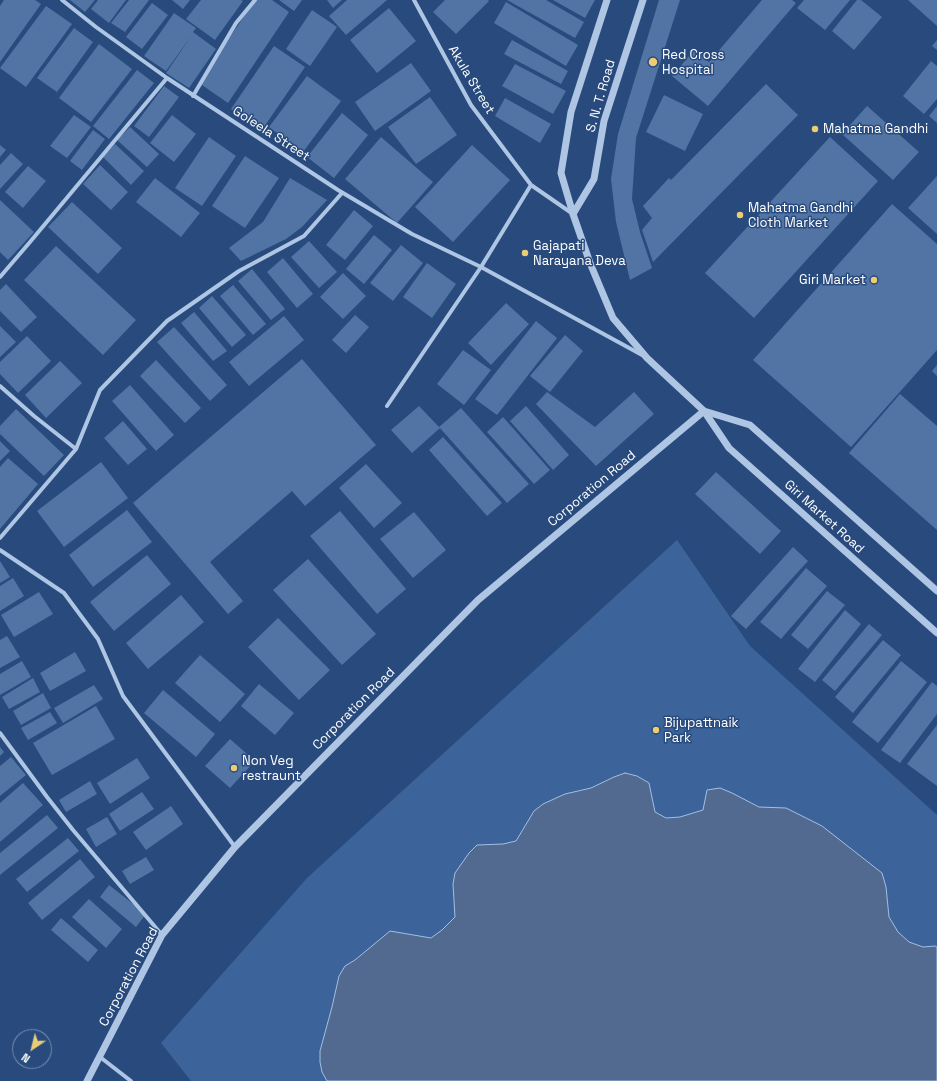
<!DOCTYPE html>
<style>
body{margin:0}
#map{position:relative;width:937px;height:1081px;overflow:hidden;background:#284a7d;font-family:"Space Grotesk",sans-serif}
canvas{display:block}
.north{position:absolute;left:12px;top:1029px;width:40px;height:40px;box-sizing:border-box;background:#284a7d;border:1px solid #7e92b1;border-radius:50%;rotate:215deg;font-size:11px;font-weight:700;line-height:16px;text-align:center;color:#fff}
.north::after{content:'';display:block;margin:auto;width:14px;height:18px;background:#eccd74;clip-path:polygon(50% 0,100% 100%,50% 72%,0 100%)}
</style>
<div id="map">
<canvas width="937" height="1081"></canvas>
<div class="north">N</div>
</div>
<script>
const c = document.querySelector('canvas').getContext('2d');
c.lineJoin = 'round';
function fill(path, color) {
  c.fillStyle = color;
  c.fill(path, 'evenodd');
}
function toPath(rows) {
  const path = new Path2D();
  for (const r of rows) {
    path.moveTo(r[0], r[1]);
    for (let i = 2; i < r.length; i += 2) path.lineTo(r[i], r[i + 1]);
  }
  return path;
}
function stroke(path, color, width, dash) {
  c.strokeStyle = color;
  c.lineWidth = width;
  c.lineCap = dash ? 'butt' : 'round';
  c.setLineDash(dash || []);
  c.stroke(path);
}
function drawText(font, color, halo, rows, align = 'center') {
  c.font = font + ' "Space Grotesk",sans-serif';
  c.lineWidth = 3;
  c.setLineDash([]);
  c.textBaseline = 'middle';
  c.strokeStyle = halo;
  c.fillStyle = color;
  for (const [text, x, y, turn = 0] of rows) {
    c.save();
    c.translate(x, y);
    c.rotate((+turn || 0) * Math.PI / 180);
    c.textAlign = isNaN(turn) ? turn : align;
    if (halo) c.strokeText(text, 0, 0);
    c.fillText(text, 0, 0);
    c.restore();
  }
}
const green = toPath([
 [677,540,750,646,937,815,937,1081,191,1081,161,1043,307,878]
]);
const water = toPath([
 [625,773,637,776,649,783,655,812,666,818,680,817,703,810,707,790,720,788,732,793,759,807,786,808,822,826,882,873,886,887,889,917,898,932,909,942,923,947,935,946,937,947,937,1081,327,1081,322,1072,320,1062,320,1051,332,1007,339,976,345,966,355,960,390,931,431,938,442,930,455,917,453,884,455,873,469,853,477,845,503,844,516,841,534,811,543,804,565,794,591,788,614,777,625,773]
]);
const building = toPath([
 [4,0,35,0,41,4,0,62,0,6],
 [70,0,95,0,85,12],
 [98,0,126,0,109,23,91,9],
 [129,0,149,0,125,32,111,23],
 [172,0,190,0,183,9],
 [201,0,241,0,243,1,215,40,186,19],
 [255,0,272,0,289,12,228,103,199,83],
 [279,0,302,0,294,11],
 [327,0,342,0,333,8],
 [347,0,387,0,346,35,329,16],
 [445,0,488,0,489,1,456,34,433,12],
 [507,0,546,0,584,22,575,38],
 [553,0,595,0,585,18],
 [659,0,680,0,636,138,632,199,640,232,652,268,630,280,616,222,611,179,618,134],
 [762,0,792,0,796,3,708,106,672,76,695,49,709,62],
 [804,0,850,0,825,30,797,8],
 [857,0,861,0,882,17,854,50,832,31],
 [908,0,937,0,937,26],
 [506,2,578,45,566,66,494,23],
 [152,3,168,15,142,49,126,37],
 [46,6,72,24,26,87,0,68],
 [389,8,416,41,377,73,350,40],
 [312,10,337,27,310,66,286,49],
 [174,13,196,28,193,32,216,49,189,88,166,73,192,35,166,71,144,56],
 [74,28,93,42,57,92,37,78],
 [512,40,568,71,561,84,504,54],
 [937,40,937,50,932,46],
 [99,44,132,69,91,122,59,98],
 [274,46,305,67,262,130,231,109],
 [931,61,937,66,937,99,924,114,903,96],
 [411,63,431,91,375,131,355,102],
 [515,64,566,91,553,114,502,86],
 [137,70,154,83,109,139,93,126],
 [307,76,341,101,303,152,269,127],
 [766,84,798,115,653,262,642,230,652,218,643,206,669,178,671,180],
 [164,86,179,97,149,137,134,126],
 [664,95,703,114,685,151,646,132],
 [430,97,457,135,416,164,388,127],
 [505,98,551,124,540,143,495,116],
 [867,106,919,152,893,180,842,134],
 [937,106,937,123,929,116],
 [342,113,368,135,334,178,307,157],
 [74,115,91,127,67,158,50,146],
 [172,115,196,134,174,162,150,143],
 [130,127,159,154,147,167,117,140],
 [93,130,105,139,82,170,70,161],
 [209,137,236,156,202,206,175,188],
 [381,137,433,182,397,223,345,179],
 [830,137,878,181,754,318,705,273],
 [115,144,144,171,131,185,103,157],
 [0,145,6,150,0,157],
 [472,145,510,180,453,242,415,207],
 [11,153,23,164,0,189,0,165],
 [245,156,279,178,245,228,212,206],
 [100,165,128,192,111,210,83,184],
 [28,166,46,181,23,208,5,192],
 [937,176,937,234,908,208],
 [155,178,200,213,181,237,136,202],
 [290,178,327,200,302,227,286,239,241,261,229,248,263,222],
 [0,200,34,232,8,260,0,252],
 [72,202,122,248,98,274,48,227],
 [892,204,937,244,937,350,851,447,753,360],
 [354,210,373,226,345,260,326,245],
 [374,235,392,250,364,284,346,269],
 [309,241,337,272,319,288,291,257],
 [401,245,423,263,393,301,370,283],
 [56,246,136,320,103,355,24,280],
 [283,258,313,294,297,308,267,272],
 [427,263,456,284,432,318,403,297],
 [252,269,285,309,271,320,238,281],
 [343,273,366,296,343,319,320,297],
 [6,284,37,317,21,332,0,311,0,290],
 [233,285,266,324,253,335,220,296],
 [212,296,246,335,232,347,199,308],
 [506,303,529,324,491,365,468,343],
 [194,312,227,351,213,361,181,323],
 [355,315,369,327,346,353,332,340],
 [284,316,304,340,249,386,229,362],
 [536,321,557,338,497,415,475,399],
 [0,326,16,342,0,357],
 [174,327,227,385,210,401,157,342],
 [565,335,583,351,550,392,530,376],
 [27,336,51,361,18,393,0,374,0,362],
 [463,350,491,370,464,405,437,384],
 [302,359,376,445,305,506,292,491,210,562,243,601,228,614,133,503],
 [156,360,201,408,185,423,140,376],
 [60,361,82,383,46,418,25,395],
 [937,365,937,376,932,371],
 [130,385,174,435,156,451,112,401],
 [547,392,595,427,634,392,654,414,596,466,536,404],
 [900,394,937,426,937,530,849,453],
 [419,406,440,428,412,453,391,430],
 [526,406,569,455,553,470,510,421],
 [461,408,529,484,507,503,439,427],
 [16,409,64,455,44,476,0,434,0,426],
 [503,417,550,470,534,484,487,432],
 [123,421,147,449,128,465,104,438],
 [443,437,502,503,487,516,429,450],
 [0,441,10,451,0,461],
 [8,458,38,484,0,529,0,467],
 [101,462,128,498,64,547,37,511],
 [366,464,402,503,374,528,339,488],
 [716,472,781,531,760,554,695,494],
 [127,510,152,542,93,587,69,555],
 [340,511,406,589,377,614,310,536],
 [414,512,446,550,413,578,380,539],
 [793,547,808,561,746,629,731,616],
 [147,555,171,584,114,631,90,602],
 [308,559,376,634,342,665,273,590],
 [0,561,10,577,0,583],
 [806,568,827,586,781,639,760,622],
 [13,578,24,596,0,611,0,586],
 [827,591,845,605,808,649,791,635],
 [39,592,53,614,14,637,1,615],
 [181,595,204,622,148,669,126,643],
 [845,610,861,624,815,682,798,669],
 [278,618,330,670,299,700,248,647],
 [869,624,882,635,835,691,822,680],
 [7,636,20,657,0,668,0,640],
 [883,640,901,655,853,713,835,697],
 [75,652,86,671,50,691,40,673],
 [200,655,245,694,220,722,175,683],
 [22,661,31,677,0,695,0,674],
 [901,661,927,682,878,743,852,722],
 [33,678,40,692,9,709,2,697],
 [932,682,937,686,937,714,900,763,881,750],
 [259,684,294,713,275,735,241,706],
 [94,685,103,699,63,723,54,708],
 [163,690,215,734,196,757,144,713],
 [43,693,51,708,21,725,13,711],
 [96,706,115,739,52,775,33,743],
 [50,712,57,723,28,740,21,728],
 [937,725,937,786,907,764],
 [230,739,255,761,230,788,205,766],
 [0,747,4,752,0,756],
 [11,757,26,775,0,796,0,766],
 [137,758,150,778,110,804,97,783],
 [90,781,97,794,66,812,59,800],
 [23,783,43,805,0,842,0,803],
 [142,792,154,809,120,831,109,814],
 [171,806,183,824,146,850,133,832],
 [47,815,58,828,0,875,0,853],
 [107,817,117,834,96,847,86,829],
 [68,838,79,851,27,892,16,879],
 [146,857,154,870,130,884,122,871],
 [80,859,95,877,42,920,28,903],
 [109,885,146,914,136,927,100,897],
 [89,899,122,929,106,948,72,917],
 [61,918,98,950,88,962,51,930]
]);
const minor = toPath([
 [62,0,96,27,167,78,338,190,412,234,481,267,642,355],
 [414,0,471,105,531,185],
 [193,96,236,23,255,0],
 [0,277,30,242,167,78],
 [0,386,34,416,76,449],
 [387,406,481,267,531,185,573,214],
 [0,538,76,449,100,390,167,321,239,271,304,236,342,193],
 [0,550,64,593,98,639,123,696,235,847],
 [0,733,47,797,73,830,162,935],
 [100,1057,131,1081]
]);
const tertiary = toPath([
 [607,0,571,112,561,173,573,214,590,263,613,318,647,358,704,411,729,448,937,633],
 [573,214,594,179,604,121,643,0],
 [704,411,750,425,937,591],
 [87,1081,162,935,235,847,478,600,704,411]
]);
const markers = [
 [653,62,5,"#eccd74"],
 [815,129,4,"#eccd74"],
 [740,215,4,"#eccd74"],
 [525,253,4,"#eccd74"],
 [874,280,4,"#eccd74"],
 [656,730,4,"#eccd74"],
 [234,768,4,"#eccd74"]
];
const poiNames = [
 ["Red Cross",662,55],
 ["Hospital",662,70],
 ["Mahatma Gandhi",823,129],
 ["Mahatma Gandhi",748,208],
 ["Cloth Market",748,223],
 ["Gajapati",533,246],
 ["Narayana Deva",533,261],
 ["Giri Market",866,280,"right"],
 ["Bijupattnaik",664,723],
 ["Park",664,738],
 ["Non Veg",242,761],
 ["restraunt",242,776]
];
const streetNames = [
 ["Akula Street",471,80,59],
 ["S. N. T. Road",601,96,-74],
 ["Goleela Street",271,134,33],
 ["Corporation Road",592,489,-40],
 ["Giri Market Road",824,517,42],
 ["Corporation Road",354,709,-45],
 ["Corporation Road",129,977,-62]
];
fill(green, '#3c649a');
fill(water, '#526a8f');
stroke(water, '#a2bfe5', 1);
fill(building, '#5174a5');
stroke(minor, '#aec5e4', 4);
stroke(tertiary, '#aec5e4', 7);
for (const [x, y, r, color] of markers) {
  const dot = new Path2D();
  dot.arc(x, y, r, 0, 2 * Math.PI);
  c.fillStyle = color;
  c.fill(dot);
  stroke(dot, '#284a7d', 1.5);
}
drawText('13px', '#fff', '#284a7d', poiNames, 'left');
drawText('13px', '#fff', '#284a7d', streetNames);
</script>
